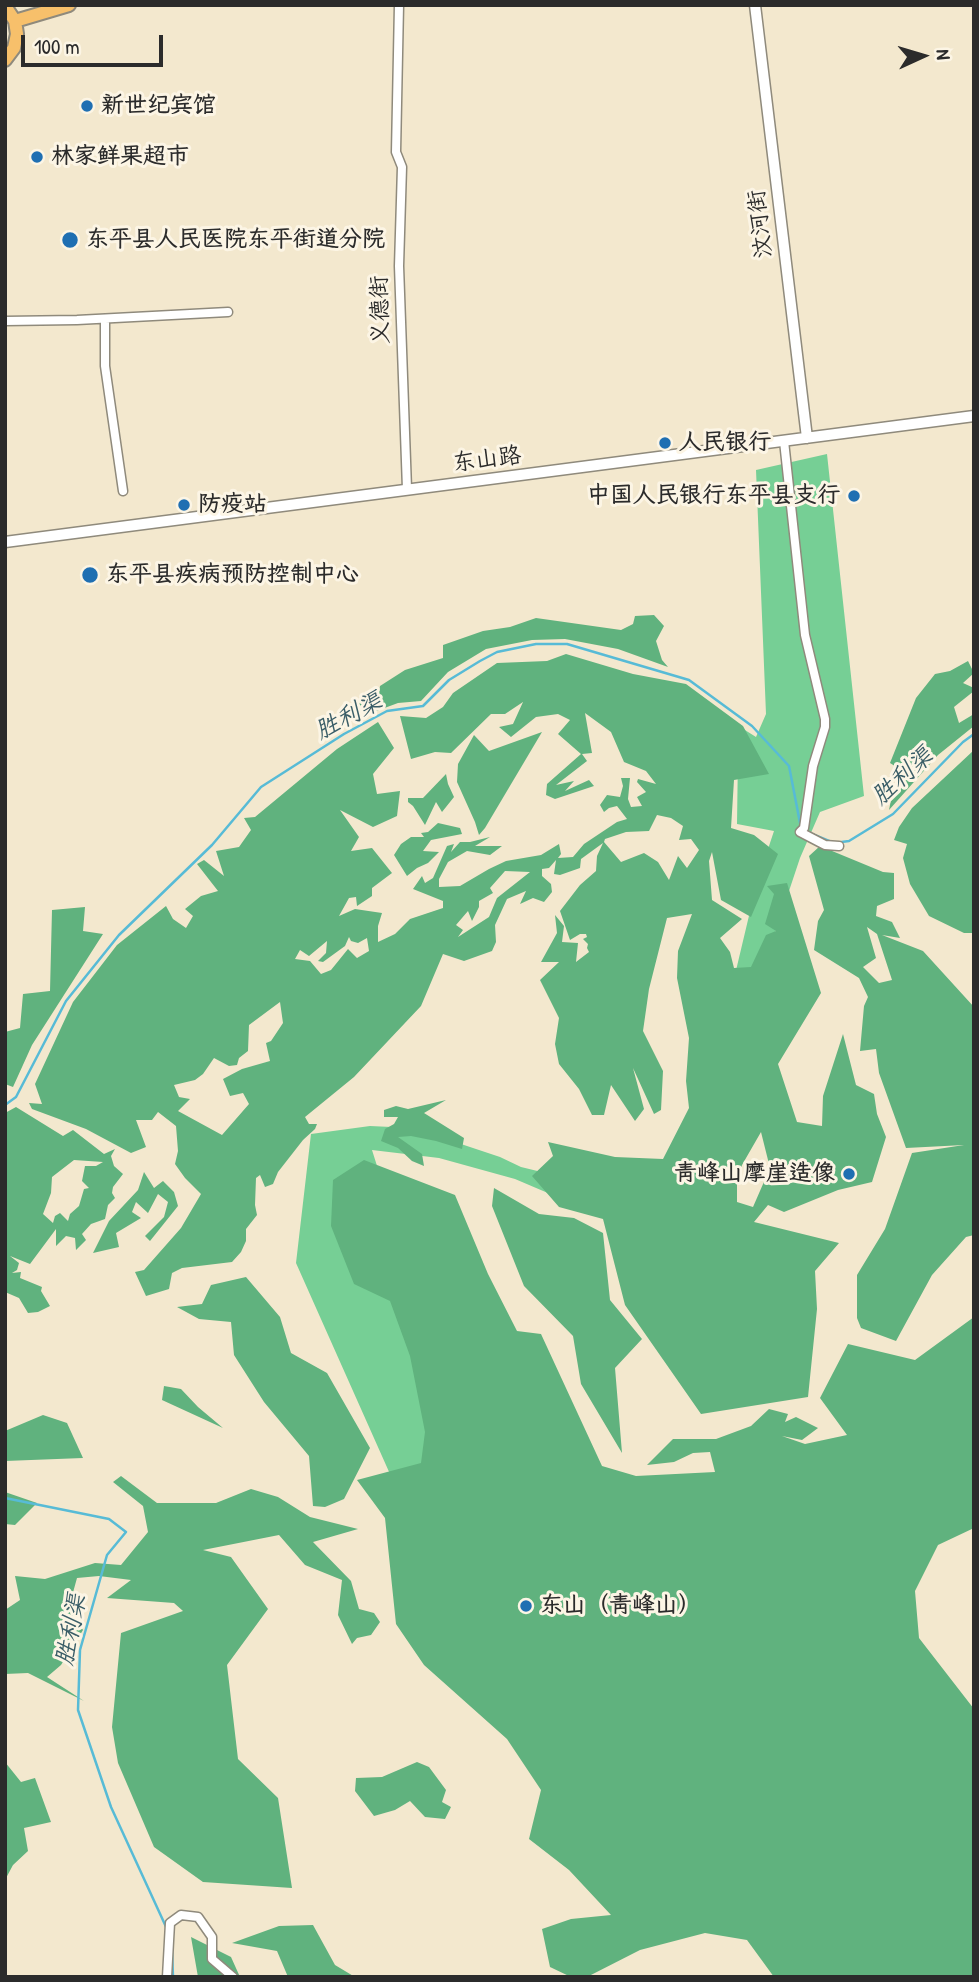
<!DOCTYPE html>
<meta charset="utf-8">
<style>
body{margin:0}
#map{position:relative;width:979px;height:1982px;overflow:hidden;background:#f3e8ce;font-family:"Patrick Hand",sans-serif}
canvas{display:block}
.frame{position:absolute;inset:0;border:7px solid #2b2b2b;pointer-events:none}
.north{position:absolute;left:888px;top:21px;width:70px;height:70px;-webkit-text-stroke:5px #fcf5e5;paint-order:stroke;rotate:86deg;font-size:19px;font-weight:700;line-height:28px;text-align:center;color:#2b2b2b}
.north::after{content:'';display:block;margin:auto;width:24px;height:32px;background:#2b2b2b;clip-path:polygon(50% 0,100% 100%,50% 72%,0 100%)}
.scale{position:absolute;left:21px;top:35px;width:142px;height:32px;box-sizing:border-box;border:4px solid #2b2b2b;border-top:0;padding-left:9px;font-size:21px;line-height:24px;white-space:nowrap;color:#2b2b2b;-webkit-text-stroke:5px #fcf5e5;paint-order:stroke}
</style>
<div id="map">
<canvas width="979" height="1982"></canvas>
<div class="frame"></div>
<div class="north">N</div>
<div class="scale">100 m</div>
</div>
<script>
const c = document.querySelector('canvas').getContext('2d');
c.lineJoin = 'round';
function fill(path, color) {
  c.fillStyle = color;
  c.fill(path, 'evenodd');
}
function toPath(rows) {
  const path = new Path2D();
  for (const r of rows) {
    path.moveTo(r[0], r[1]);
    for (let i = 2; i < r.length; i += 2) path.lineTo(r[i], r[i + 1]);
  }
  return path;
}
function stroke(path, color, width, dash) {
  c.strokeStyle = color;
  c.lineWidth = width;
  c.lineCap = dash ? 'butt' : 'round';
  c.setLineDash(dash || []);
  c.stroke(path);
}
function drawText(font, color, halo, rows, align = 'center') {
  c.font = font + ' "Patrick Hand","LXGW WenKai TC",sans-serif';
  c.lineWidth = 6;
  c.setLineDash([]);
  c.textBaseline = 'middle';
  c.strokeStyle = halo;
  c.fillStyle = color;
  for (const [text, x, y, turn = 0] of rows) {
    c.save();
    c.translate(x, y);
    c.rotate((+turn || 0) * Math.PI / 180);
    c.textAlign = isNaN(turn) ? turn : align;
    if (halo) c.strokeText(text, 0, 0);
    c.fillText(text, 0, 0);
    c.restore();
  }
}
const green = toPath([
 [827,454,864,796,820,812,800,858,759,981,679,1187,569,1202,515,1179,439,1158,372,1150,405,1255,447,1602,296,1263,311,1134,370,1126,413,1128,500,1157,521,1167,599,1186,652,1175,684,1136,719,1042,757,882,774,831,737,824,738,754,686,693,756,737,766,714,756,470]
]);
const forest = toPath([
 [654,615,664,626,656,641,662,660,668,667,618,649,565,639,532,640,486,649,448,672,421,701,398,703,371,713,356,703,378,698,380,686,405,670,443,658,443,645,483,631,510,627,536,618,621,630,633,624,635,616],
 [566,654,633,674,686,684,743,726,769,774,734,780,731,828,754,835,778,854,751,917,721,900,712,852,709,861,712,900,742,919,720,938,730,952,734,968,751,967,766,935,776,931,765,924,774,894,767,886,787,883,821,993,778,1064,797,1122,822,1126,823,1096,843,1034,856,1085,874,1094,877,1114,886,1137,872,1182,838,1190,784,1212,768,1205,754,1222,839,1243,815,1271,817,1309,808,1397,701,1414,625,1305,603,1219,559,1207,532,1176,553,1156,548,1142,615,1157,663,1159,689,1108,686,1081,689,1038,677,978,678,951,692,914,667,918,649,989,643,1031,663,1071,661,1110,654,1114,633,1068,644,1109,635,1121,611,1085,604,1115,592,1115,579,1089,559,1064,555,1044,559,1018,540,980,559,962,541,962,557,933,555,915,564,926,562,942,578,943,576,962,589,952,587,948,588,944,583,939,587,937,586,934,580,934,570,940,560,911,580,885,596,871,597,856,603,843,581,859,580,868,560,875,554,874,556,860,549,868,542,869,542,876,551,884,552,892,544,902,533,898,520,904,526,891,507,899,495,925,496,942,492,951,464,961,443,954,421,1006,354,1077,305,1117,309,1124,317,1124,315,1129,303,1140,278,1172,273,1184,265,1187,260,1175,256,1178,255,1205,257,1215,246,1229,246,1241,241,1252,232,1262,182,1268,172,1273,169,1289,146,1296,135,1272,144,1270,181,1228,201,1194,185,1178,175,1164,178,1151,176,1126,158,1112,152,1120,136,1120,146,1147,131,1153,86,1129,32,1109,29,1103,42,1104,35,1084,73,1002,117,945,166,906,173,919,186,928,193,916,185,909,201,896,218,891,197,864,204,860,224,876,216,851,239,847,251,830,244,818,255,817,337,749,378,722,394,748,373,774,377,794,400,791,397,816,373,827,340,810,359,837,351,851,372,848,392,873,372,888,372,896,357,906,356,897,349,898,339,916,355,909,382,913,378,926,378,942,395,934,410,919,443,908,443,901,413,889,422,876,425,883,433,878,447,846,454,844,451,852,460,842,470,842,490,837,475,846,502,846,490,855,467,851,448,862,439,879,439,887,460,886,489,869,506,861,541,855,559,844,561,854,558,858,573,857,584,844,617,822,627,819,617,806,609,808,604,812,600,805,607,795,620,797,623,786,621,778,630,778,628,799,631,807,642,806,637,797,646,792,637,782,638,779,656,784,646,771,624,762,611,732,585,713,592,753,582,754,587,761,556,785,574,781,565,791,589,780,594,786,555,799,546,795,547,784,581,754,558,734,570,720,558,714,536,717,511,737,499,727,513,724,523,702,505,714,491,714,451,753,435,752,411,759,400,716,426,718,443,707,453,693,497,663,547,661],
 [657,815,671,818,683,826,679,840,691,839,699,850,687,868,678,856,669,880,658,862,644,853,621,862,604,842,605,839,626,832,649,831],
 [505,871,530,872,497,898,489,917,458,937,463,930,456,925,468,911,472,921,479,907,479,901,493,893,490,888],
 [349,937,351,941,358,943,367,938,369,951,357,958,348,949,331,970,321,974,310,961,295,959,300,950,309,956,327,941,326,953,318,961,323,962,345,946],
 [280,1002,283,1023,271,1041,266,1043,270,1061,242,1069,223,1079,230,1096,243,1093,249,1104,222,1135,178,1111,190,1099,179,1097,174,1085,195,1080,203,1074,214,1058,229,1066,237,1065,239,1058,248,1051,249,1025],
 [761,1132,770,1168,753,1207,737,1202,737,1181,742,1165],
 [968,661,974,673,963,683,974,688,974,691,954,707,959,723,974,714,974,726,938,755,889,810,893,790,903,771,890,763,916,698,935,674,950,671],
 [542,732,485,828,479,835,475,822,457,782,458,764,474,735,489,751],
 [974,750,974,933,964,933,929,916,910,884,903,858,907,844,894,840,899,827,912,808],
 [446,774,448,784,454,797,442,812,436,802,425,825,413,806,408,802,408,798,423,798],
 [438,823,460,828,462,834,431,840,423,851,439,852,428,863,417,868,407,876,394,855,401,844,411,837,424,837,421,833,428,832],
 [820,846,883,872,894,873,894,899,877,906,876,916,892,922,900,938,882,935,923,951,974,1007,974,1235,966,1237,932,1275,896,1341,861,1328,857,1318,857,1275,885,1229,912,1153,964,1145,906,1148,879,1073,876,1049,860,1051,864,1006,868,997,859,978,814,950,818,921,824,910,809,856],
 [867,927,877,934,892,980,879,983,863,967,876,958],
 [85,907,83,931,103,934,32,1045,13,1087,5,1084,5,1032,20,1028,23,994,50,991,52,910],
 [446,1100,424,1113,464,1138,462,1149,436,1141,411,1136,398,1137,422,1154,424,1166,412,1161,398,1148,381,1141,385,1129,394,1124,398,1117,384,1117,384,1110,396,1106,408,1109],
 [16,1107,63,1136,73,1130,104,1154,115,1149,111,1156,114,1166,123,1174,113,1187,112,1193,115,1198,108,1205,105,1219,91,1224,82,1234,86,1240,76,1250,75,1238,66,1236,56,1246,56,1229,30,1264,10,1256,19,1263,17,1270,12,1273,21,1272,20,1278,42,1287,41,1291,50,1306,38,1312,28,1313,19,1298,5,1292,5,1113],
 [74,1160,103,1162,96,1166,85,1166,82,1181,89,1188,84,1189,79,1206,70,1214,68,1221,60,1213,55,1216,53,1223,43,1214,51,1193,52,1177],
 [364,1160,455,1195,488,1274,517,1331,541,1334,602,1466,636,1476,715,1472,710,1452,693,1453,674,1462,647,1465,673,1439,716,1439,751,1426,769,1409,788,1414,785,1422,796,1417,818,1428,802,1440,782,1436,805,1444,847,1435,820,1398,848,1344,915,1360,974,1317,974,1528,938,1545,915,1591,919,1638,974,1709,974,1977,774,1977,747,1940,705,1933,640,1950,587,1977,571,1977,550,1967,542,1929,571,1919,611,1915,569,1870,529,1839,541,1790,507,1739,424,1665,396,1624,385,1518,357,1480,421,1463,425,1432,410,1356,390,1301,354,1284,331,1226,333,1180],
 [144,1172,154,1188,163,1181,174,1192,178,1206,150,1241,145,1236,164,1217,168,1202,158,1194,148,1213,136,1202,132,1212,141,1218,116,1233,119,1247,93,1253,109,1221,138,1190],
 [494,1188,539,1214,574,1218,603,1233,610,1300,642,1339,615,1368,622,1453,581,1384,573,1336,524,1286,492,1206],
 [246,1277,280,1317,291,1353,327,1373,370,1448,344,1499,325,1507,313,1506,309,1456,264,1402,234,1355,231,1322,199,1319,177,1307,202,1304,211,1285],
 [164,1386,181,1389,198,1407,223,1428,162,1400],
 [43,1415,67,1423,83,1458,5,1461,5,1431],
 [121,1476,157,1503,216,1503,251,1489,278,1497,310,1517,358,1529,313,1542,351,1581,359,1609,374,1613,380,1622,371,1635,357,1638,352,1644,338,1615,342,1580,305,1565,279,1535,203,1550,231,1557,268,1609,227,1665,238,1759,278,1798,292,1888,203,1882,154,1847,118,1763,112,1727,121,1633,183,1611,174,1603,107,1598,131,1580,99,1576,77,1578,69,1607,83,1630,61,1665,47,1677,84,1701,28,1673,5,1674,5,1610,20,1600,15,1576,45,1579,95,1563,121,1565,148,1532,143,1506,113,1482],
 [5,1492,37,1503,15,1525,5,1524],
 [5,1762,21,1782,35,1778,51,1822,24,1828,28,1851,13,1865,5,1880],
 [417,1762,429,1767,446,1790,442,1802,451,1807,445,1819,425,1817,410,1801,395,1810,374,1816,355,1791,356,1778,382,1777],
 [313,1925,335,1965,355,1977,288,1977,277,1951,232,1943,279,1926],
 [191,1937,231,1957,240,1977,198,1977]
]);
const stream = toPath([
 [812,834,834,843,849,841,893,814,963,742,974,734],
 [5,1105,16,1097,66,1001,119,935,212,845,261,787,344,734,387,711,423,706,449,680,480,661,497,652,536,644,567,644,689,680,752,726,789,766,801,828],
 [5,1498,109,1519,126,1532,107,1555,80,1650,78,1710,111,1807,167,1929],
 [172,1949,173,1977]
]);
const minor = toPath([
 [399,5,396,152,402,167,399,266,407,489],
 [105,319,105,366,123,491],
 [5,321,77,320,228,312],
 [784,441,805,635,825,719,825,727,813,766,804,828,800,832,825,845,839,846],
 [167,1977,170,1923,181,1915,198,1917,212,1937,212,1959,233,1977]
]);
const tertiary = toPath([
 [755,5,807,438],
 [5,542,974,416]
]);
const primary = toPath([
 [5,6,15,21,17,34,14,48,5,60],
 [15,21,69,5]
]);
const markers = [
 [87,106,7,"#1f6fb2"],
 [37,157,7,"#1f6fb2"],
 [70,240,9,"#1f6fb2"],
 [665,443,7,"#1f6fb2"],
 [854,496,7,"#1f6fb2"],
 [184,505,7,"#1f6fb2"],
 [90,575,9,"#1f6fb2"],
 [849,1174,7,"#1f6fb2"],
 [526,1606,7,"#1f6fb2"]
];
const poiNames = [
 ["新世纪宾馆",101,106],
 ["林家鲜果超市",51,157],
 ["东平县人民医院东平街道分院",86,240],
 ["人民银行",679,443],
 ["中国人民银行东平县支行",840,496,"right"],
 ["防疫站",198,505],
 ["东平县疾病预防控制中心",106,575],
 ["青峰山摩崖造像",835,1174,"right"],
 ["东山（青峰山）",540,1606]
];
const streetNames = [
 ["汶河街",761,224,-97],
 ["义德街",381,310,-92],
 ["东山路",487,460,-7]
];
const waterNames = [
 ["胜利渠",349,717,-28],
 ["胜利渠",903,777,-42],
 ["胜利渠",72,1630,-79]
];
fill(green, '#76cf95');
fill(forest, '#60b27e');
stroke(stream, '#57bbd6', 2.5);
stroke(minor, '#8f8a7c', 11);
stroke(tertiary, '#8f8a7c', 13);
stroke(primary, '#8f8a7c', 16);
stroke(minor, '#fff', 8);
stroke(tertiary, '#fff', 10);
stroke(primary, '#f7c06b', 12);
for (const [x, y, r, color] of markers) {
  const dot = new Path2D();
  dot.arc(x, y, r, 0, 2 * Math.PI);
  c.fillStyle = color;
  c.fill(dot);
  stroke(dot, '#fcf5e5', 2.5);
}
drawText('bold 23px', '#2b2b2b', '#fcf5e5', poiNames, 'left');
drawText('23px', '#2b2b2b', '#fcf5e5', streetNames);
drawText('italic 24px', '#3a5d67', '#fcf5e5', waterNames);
</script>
